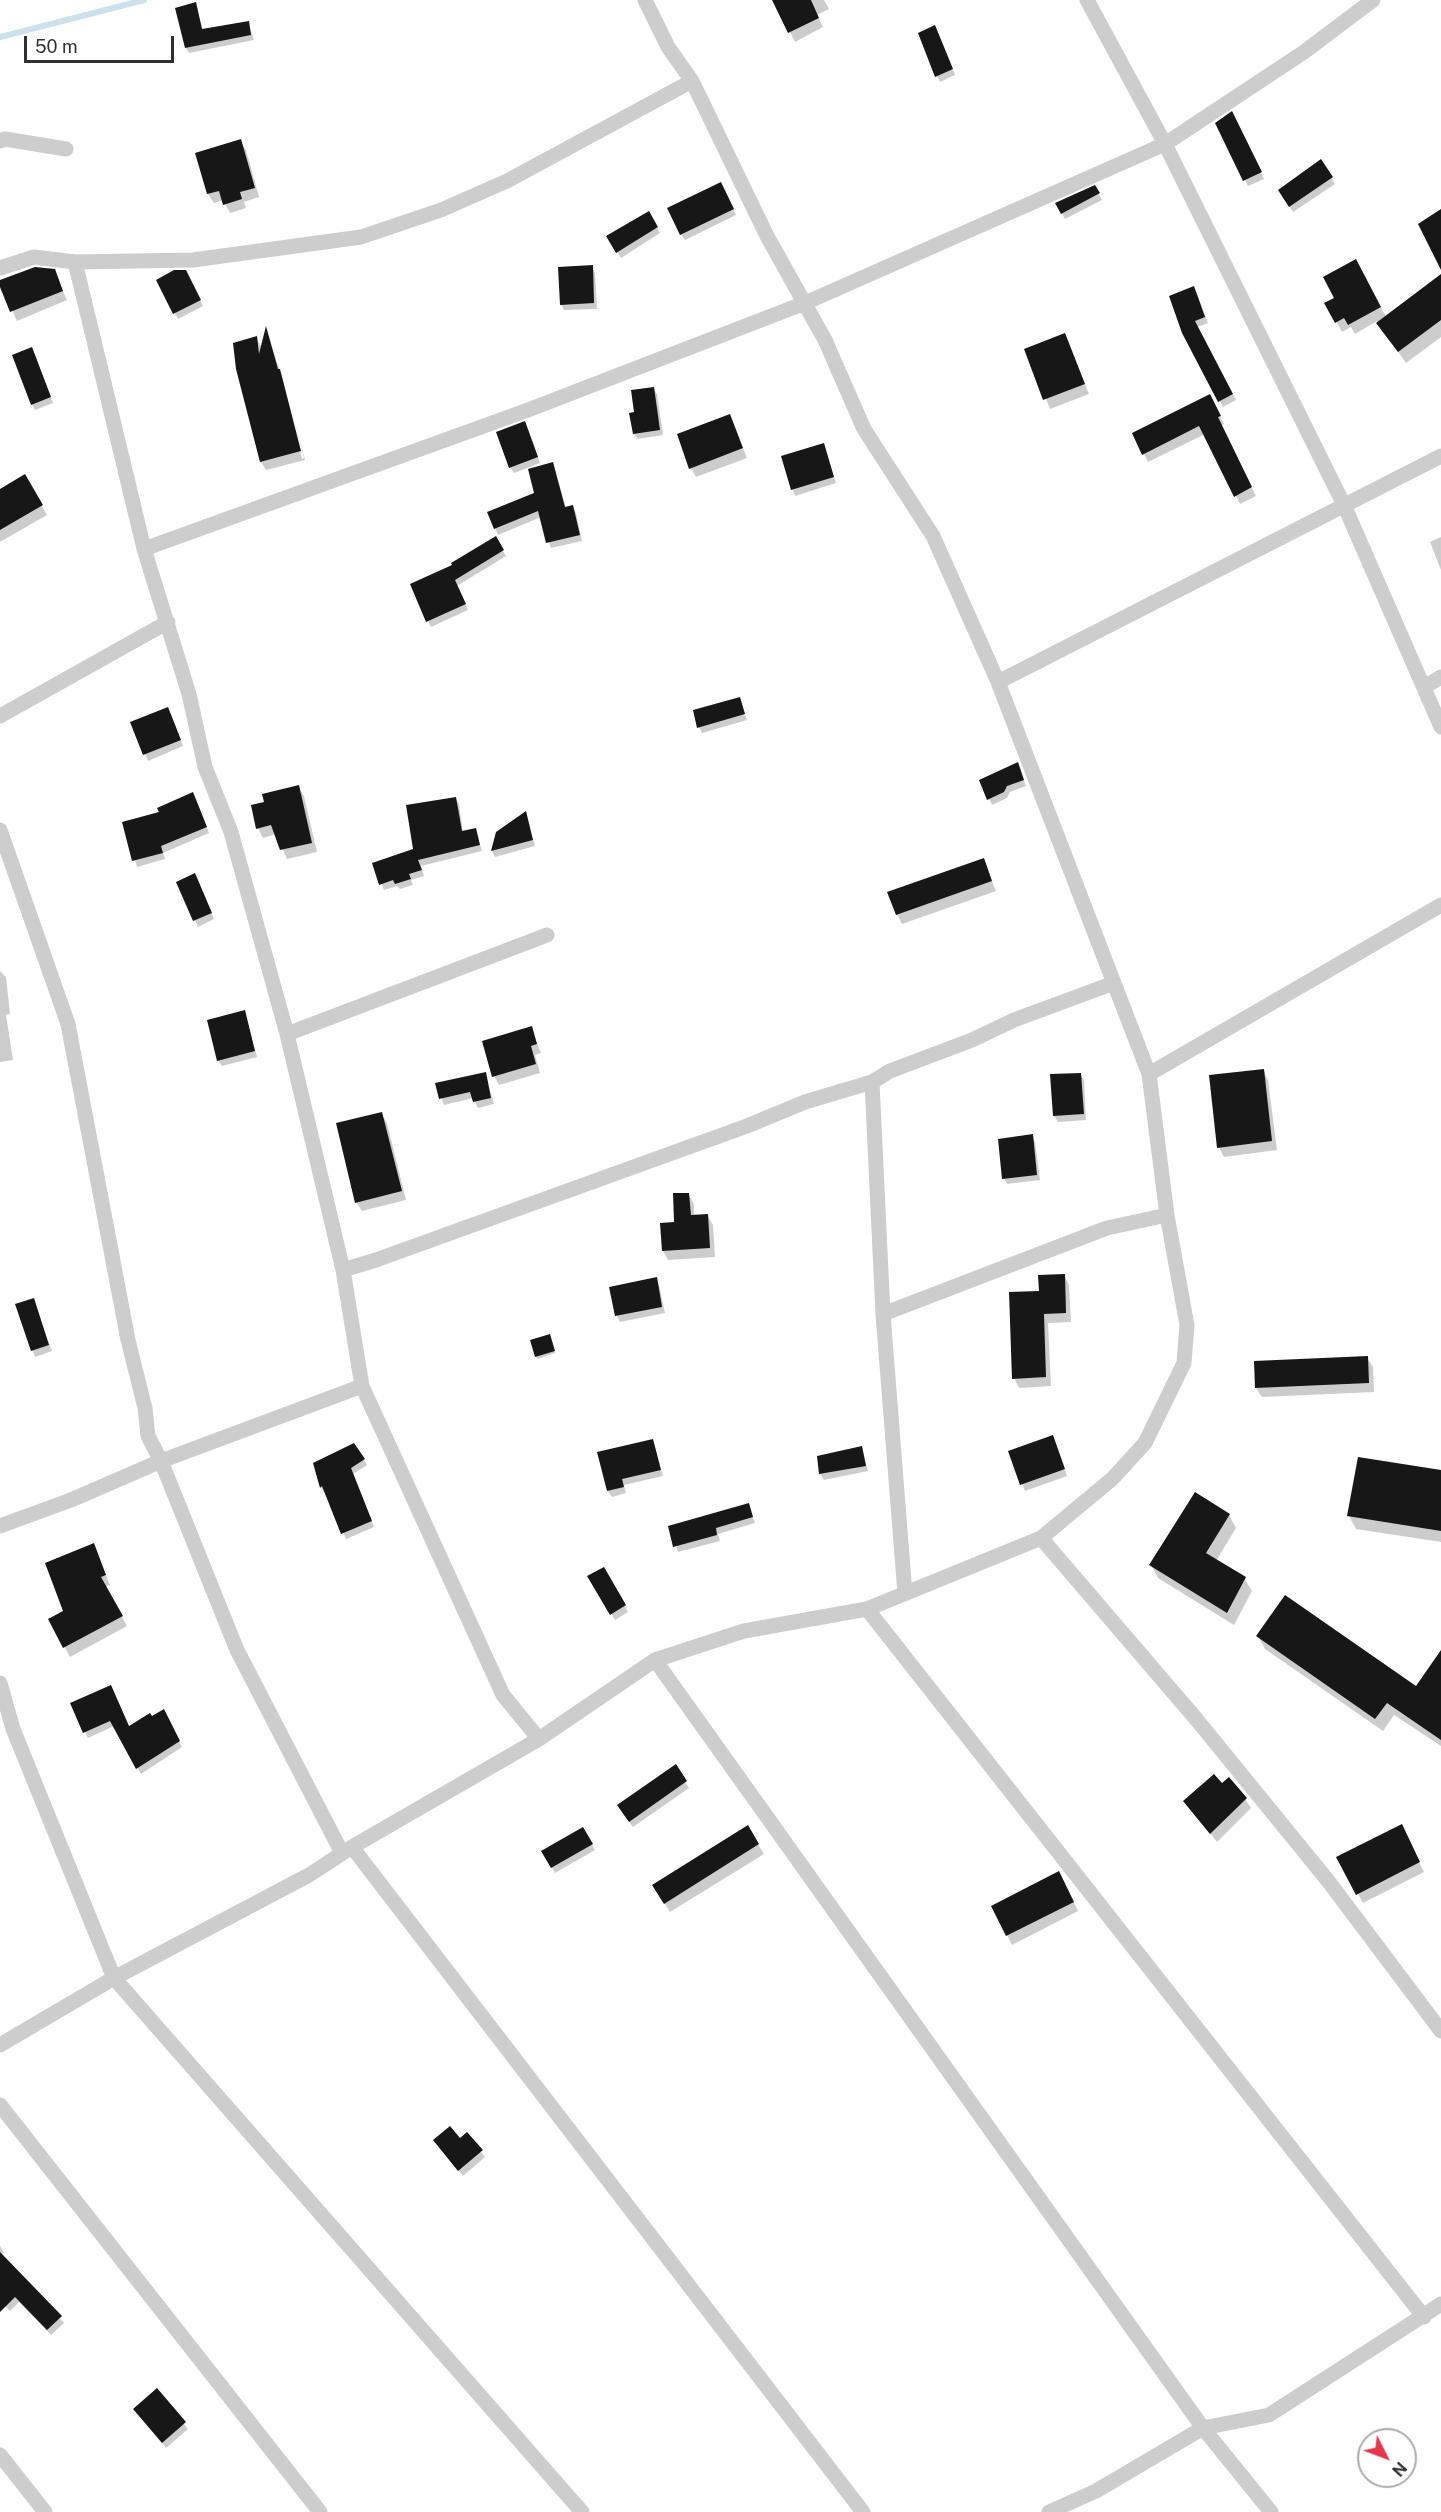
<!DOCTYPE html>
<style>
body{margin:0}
#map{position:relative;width:1441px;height:2512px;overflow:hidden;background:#fff;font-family:"Public Sans",sans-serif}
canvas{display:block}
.north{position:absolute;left:1357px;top:2428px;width:60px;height:60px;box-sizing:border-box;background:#fff;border:2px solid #acacac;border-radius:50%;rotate:132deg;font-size:16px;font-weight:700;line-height:24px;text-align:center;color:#303030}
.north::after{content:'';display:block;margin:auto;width:21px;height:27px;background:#e3374d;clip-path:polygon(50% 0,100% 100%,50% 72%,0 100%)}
.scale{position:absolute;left:24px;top:36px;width:150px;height:27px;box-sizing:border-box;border:3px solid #303030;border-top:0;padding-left:8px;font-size:18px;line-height:21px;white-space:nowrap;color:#303030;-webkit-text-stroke:4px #fff;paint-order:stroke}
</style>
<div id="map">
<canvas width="1441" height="2512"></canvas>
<div class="north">N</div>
<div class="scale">50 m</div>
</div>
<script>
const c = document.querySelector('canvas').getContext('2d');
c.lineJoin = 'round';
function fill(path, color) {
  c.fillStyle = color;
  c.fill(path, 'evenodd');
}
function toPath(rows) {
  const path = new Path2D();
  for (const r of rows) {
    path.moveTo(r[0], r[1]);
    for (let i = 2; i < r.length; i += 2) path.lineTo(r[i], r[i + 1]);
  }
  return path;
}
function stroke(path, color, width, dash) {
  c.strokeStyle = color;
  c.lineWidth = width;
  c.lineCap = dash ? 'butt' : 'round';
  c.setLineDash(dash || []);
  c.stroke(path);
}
const shadow = toPath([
 [773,0,824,0,829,9,817,15,823,27,795,42],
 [195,4,203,30,248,22,254,40,189,53,186,48],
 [938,33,955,75,940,82,937,76],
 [1235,119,1264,179,1248,186,1217,123],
 [240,141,246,150,259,197,244,202,246,208,230,213,223,200,214,203,208,194],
 [1321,161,1335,184,1293,212,1280,190],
 [1095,187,1102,200,1065,219,1057,204],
 [724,190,736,215,685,240,681,234],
 [648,213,660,233,621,258,608,237],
 [1355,261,1386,317,1441,276,1441,337,1406,363,1377,321,1355,334,1351,327,1342,332,1326,303,1336,298],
 [592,267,595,273,597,309,564,310,561,304],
 [54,271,67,300,17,321,0,282],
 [189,278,203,306,178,319,158,280],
 [1197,294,1208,323,1197,327,1236,400,1223,407,1184,332],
 [266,330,280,371,302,459,304,458,284,379,305,460,266,470,261,462,237,368,256,338,262,348],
 [1065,335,1089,394,1050,409,1026,350],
 [35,355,53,403,35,410,32,404],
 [653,388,657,394,663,435,638,439,634,434,636,413],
 [1214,404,1224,424,1221,426,1256,496,1240,504,1205,434,1148,462,1144,454],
 [730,416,747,458,696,477,691,468],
 [528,429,540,463,514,473,510,467],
 [823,445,836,483,795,496,782,457],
 [553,463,566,508,572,507,576,513,582,541,551,548,541,517,498,535,489,513,536,494],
 [24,476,47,515,0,542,0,490],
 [1441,537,1441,570,1430,542],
 [495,538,506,556,457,586,468,610,431,627,428,621,454,566],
 [739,699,747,720,702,733,699,727],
 [171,714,183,746,148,761,132,723],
 [1018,764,1026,786,1010,792,1007,798,992,805,981,781],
 [298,787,304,796,317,852,287,859,276,834,263,838,258,828,266,803],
 [455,798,459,804,463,832,475,829,482,851,421,866,424,876,411,880,413,885,400,889,397,886,384,890,374,864,415,850],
 [196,800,209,833,163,853,165,859,137,867,124,823,161,813],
 [525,813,535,846,495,857,492,851,497,832],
 [983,860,996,891,902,924,897,914],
 [198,881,214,919,198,927,178,882],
 [0,971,6,977,10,1014,6,1015,13,1060,0,1062],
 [244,1012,257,1057,222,1066,218,1060],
 [531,1028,541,1053,535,1055,540,1073,499,1085,494,1076],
 [1263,1070,1268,1080,1277,1150,1224,1157,1219,1147],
 [485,1073,494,1104,478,1108,473,1098,444,1105,437,1084],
 [1080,1074,1084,1080,1086,1120,1058,1122,1054,1116],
 [381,1113,387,1123,406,1200,362,1211,356,1202],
 [1032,1136,1035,1142,1040,1180,1007,1184,1004,1178],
 [688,1194,694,1204,694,1217,708,1216,713,1225,715,1257,668,1260,663,1251],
 [1064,1275,1069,1285,1071,1322,1048,1323,1051,1386,1019,1388,1014,1378,1040,1292],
 [656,1279,659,1285,665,1313,620,1322,617,1316,611,1288],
 [33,1300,52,1351,35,1357,17,1305],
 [551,1338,555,1353,538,1359,536,1356],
 [1367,1358,1373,1367,1374,1392,1262,1397,1256,1388],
 [1053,1437,1067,1476,1025,1491,1010,1452],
 [653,1440,663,1476,624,1485,626,1493,612,1497,608,1491],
 [862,1448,868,1471,824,1480,820,1474,818,1457],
 [364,1460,367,1465,353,1474,374,1527,346,1539,326,1491,324,1493,321,1487,314,1464],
 [1441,1472,1441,1542,1356,1529,1349,1516],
 [748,1505,755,1523,718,1534,720,1541,678,1552,670,1527],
 [1229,1515,1236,1528,1216,1561,1244,1578,1252,1591,1234,1625,1158,1578,1151,1565],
 [93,1545,110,1585,105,1587,127,1626,70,1657,50,1620,65,1612],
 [603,1569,628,1612,615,1620,590,1577],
 [1258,1636,1417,1688,1441,1652,1441,1746,1394,1715,1383,1731,1265,1649],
 [72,1704,129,1728,151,1718,167,1717,182,1747,141,1774,114,1726,88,1738],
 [675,1766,689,1788,633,1827,622,1812],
 [1222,1785,1245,1799,1251,1808,1217,1842,1185,1801],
 [747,1827,764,1854,670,1912,654,1886],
 [583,1829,595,1850,555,1873,543,1852],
 [1406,1836,1424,1872,1363,1903,1338,1858],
 [1064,1883,1078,1911,1012,1945,993,1907],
 [467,2134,485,2157,463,2176,438,2146,460,2140],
 [0,2246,4,2253,1,2255,64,2323,51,2335,19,2302,10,2311,0,2301],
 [157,2390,188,2429,166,2448,135,2409]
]);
const stream = toPath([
 [0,37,144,0]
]);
const building = toPath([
 [772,0,811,0,819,18,788,33],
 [196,2,202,29,249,21,251,35,185,48,175,8],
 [935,25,953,69,935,77,918,33],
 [1232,111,1262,172,1243,181,1215,123],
 [241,139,255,188,240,192,242,199,223,205,219,191,207,194,195,153],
 [1321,159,1333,177,1289,207,1278,190],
 [721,182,734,209,680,235,667,208],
 [1095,185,1100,193,1061,214,1055,203],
 [1441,209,1441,270,1418,224],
 [649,211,658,227,616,253,606,236],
 [1356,259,1381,307,1348,325,1344,318,1335,323,1324,303,1334,298,1323,277],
 [593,265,594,303,560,305,558,267],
 [35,267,55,269,63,291,10,312,0,287,0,280],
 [174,270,186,270,201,300,173,314,156,280],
 [1441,274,1441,320,1398,352,1376,323],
 [1194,286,1205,317,1195,321,1233,394,1218,402,1182,333,1169,296],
 [266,326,278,369,280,369,301,451,260,462,236,369,233,343,257,336,259,354],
 [1065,333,1085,384,1043,400,1024,349],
 [32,347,51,397,31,405,12,355],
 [654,387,660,430,633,434,629,413,634,412,631,390],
 [1210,394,1221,416,1218,417,1252,487,1234,497,1199,426,1142,455,1132,433],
 [730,414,743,448,689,469,677,434],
 [525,421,538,457,509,468,496,432],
 [824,443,834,477,791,490,781,456],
 [553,462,565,507,573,505,580,535,546,543,538,511,494,529,487,512,534,493,528,469],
 [25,474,43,505,0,530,0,489],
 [496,536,504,550,455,580,466,604,426,622,410,584,452,565,451,563],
 [740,697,745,714,697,728,693,710],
 [168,707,181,740,143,755,130,722],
 [1018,762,1024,780,1007,786,1004,792,987,800,979,780],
 [299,785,312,843,280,850,271,825,256,829,251,805,264,802,262,794],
 [193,792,207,827,161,846,163,853,132,861,122,822,159,812,157,808],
 [456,797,462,831,476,828,480,845,418,860,422,870,409,874,411,879,395,884,393,880,379,885,372,863,413,849,406,805],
 [526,811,533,840,491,851,496,832],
 [984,858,992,881,896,915,887,892],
 [195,873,212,913,193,921,176,882],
 [245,1010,255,1051,217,1061,207,1020],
 [532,1026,537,1044,531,1046,536,1064,492,1077,482,1041],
 [1264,1069,1272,1141,1217,1148,1209,1075],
 [486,1072,491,1098,473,1102,470,1092,439,1099,435,1083],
 [1081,1073,1084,1114,1053,1116,1050,1074],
 [382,1112,402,1191,355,1203,336,1123],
 [1033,1134,1037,1175,1002,1179,998,1139],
 [673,1193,689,1193,691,1215,708,1214,710,1248,662,1251,660,1223,674,1222],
 [1065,1274,1066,1313,1044,1314,1046,1377,1012,1379,1009,1292,1039,1291,1038,1275],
 [657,1277,662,1307,615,1316,609,1287],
 [34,1298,49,1345,31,1351,15,1304],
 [550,1334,555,1351,535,1357,530,1340],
 [1368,1356,1369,1383,1255,1388,1254,1361],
 [1053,1435,1065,1469,1020,1485,1008,1451],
 [653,1439,661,1470,622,1479,624,1487,607,1491,597,1452],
 [354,1443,365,1459,351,1468,372,1521,341,1534,322,1486,320,1488,313,1463],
 [862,1446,866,1466,819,1474,817,1456],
 [1358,1457,1441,1470,1441,1531,1347,1516],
 [1195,1492,1230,1514,1206,1553,1246,1577,1227,1613,1149,1565],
 [749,1503,753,1517,716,1528,717,1535,673,1547,668,1526],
 [94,1543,106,1575,101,1577,123,1616,63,1648,48,1619,63,1611,45,1563],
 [604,1567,626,1605,610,1615,587,1576],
 [1285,1595,1416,1686,1441,1650,1441,1740,1387,1703,1375,1719,1256,1636],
 [111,1685,129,1726,150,1713,152,1716,164,1709,180,1741,136,1769,110,1721,83,1733,70,1703],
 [676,1764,687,1781,629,1822,617,1805],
 [1214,1774,1222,1783,1229,1777,1247,1798,1210,1834,1183,1801],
 [1402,1824,1420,1862,1356,1895,1336,1857],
 [748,1825,759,1844,664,1904,652,1885],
 [583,1827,593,1844,551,1868,541,1851],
 [1059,1871,1074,1902,1006,1936,991,1906],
 [450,2126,460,2138,467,2132,483,2150,458,2171,433,2140],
 [0,2252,62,2316,47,2330,15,2297,0,2312],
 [157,2388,186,2422,162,2443,133,2409]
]);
const street = toPath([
 [1087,0,1165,144,1344,505,1441,727],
 [0,141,5,139,66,149],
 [75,262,144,549,189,694,205,767,231,832,287,1034,343,1270,362,1386,503,1695,539,1739],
 [0,268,34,257,75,262,193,260,361,237,441,210,507,181,692,81],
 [144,549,528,410,805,303,1165,144,1304,52,1373,0],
 [998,682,1441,456],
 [1424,687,1441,677],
 [0,716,168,622],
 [0,830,68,1024,128,1340,145,1408,148,1436,161,1461,237,1650,342,1853],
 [287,1034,547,935],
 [1149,1074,1441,905],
 [872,1082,883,1314,905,1594],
 [343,1270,376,1260,747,1126,805,1102,872,1082,890,1071,972,1040,1014,1020,1114,983],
 [883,1314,1107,1228,1167,1215],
 [0,1526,71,1500,161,1461,362,1386],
 [1041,1538,1197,1720,1329,1882,1441,2031],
 [867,1609,1424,2317],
 [655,1660,1203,2428,1271,2512],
 [0,1683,13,1729,114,1978,582,2512],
 [352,1847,863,2512],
 [0,2045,114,1978,309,1875,352,1847,539,1739,655,1660,744,1631,867,1609,1041,1538,1112,1479,1145,1443,1184,1363,1187,1325,1167,1215,1149,1074,998,682,933,536,864,429,825,340,767,236,692,81,668,47,645,0],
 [0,2105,320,2512],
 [0,2455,45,2512],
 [1049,2512,1096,2491,1203,2428,1269,2415,1441,2304]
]);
fill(shadow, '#0003');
stroke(stream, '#cce1ec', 6);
fill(building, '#171717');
stroke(street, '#cdcdcd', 15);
</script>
